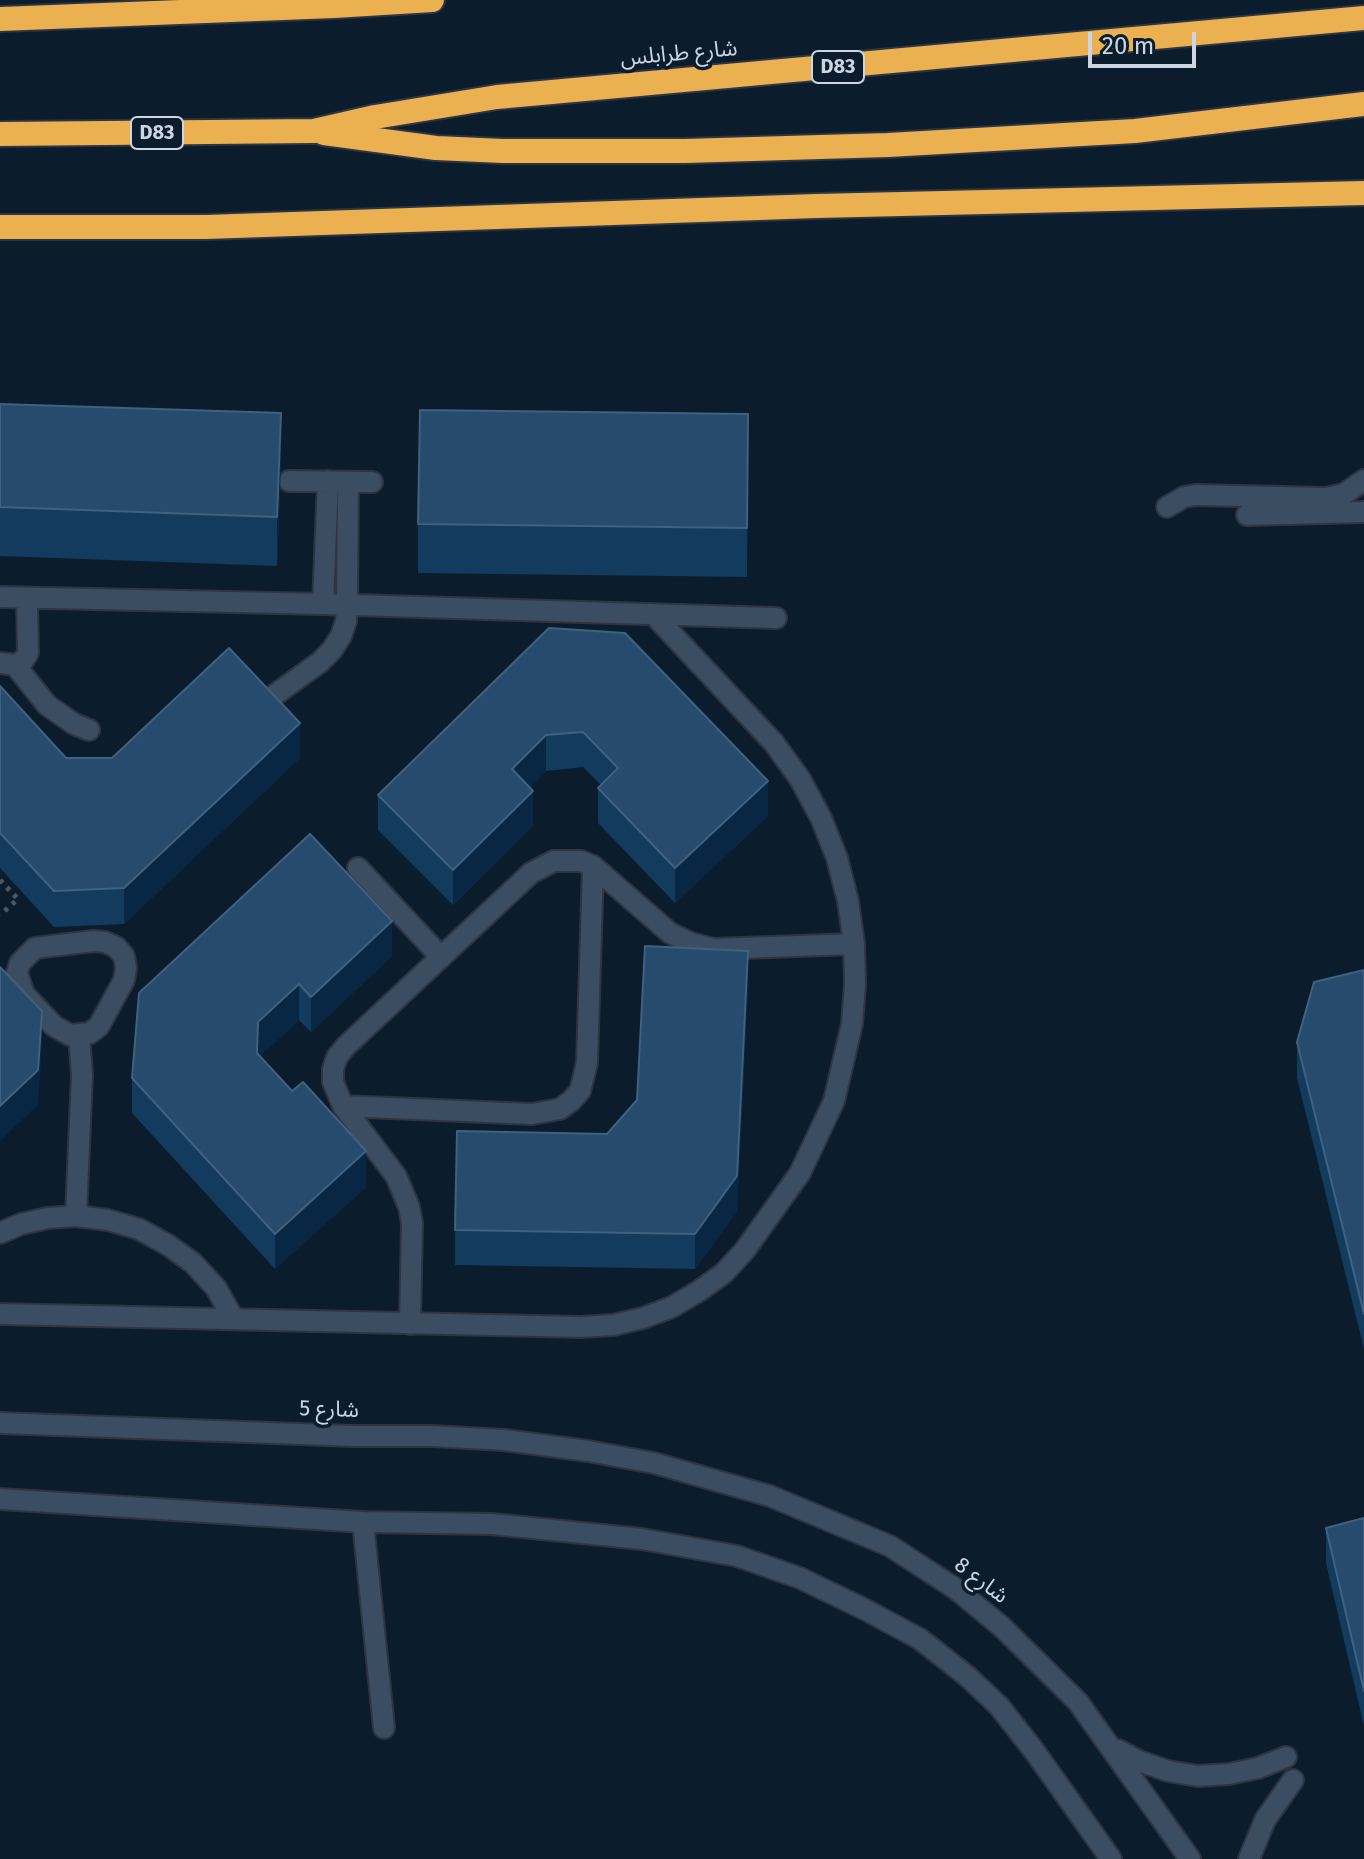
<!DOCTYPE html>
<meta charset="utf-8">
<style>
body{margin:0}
#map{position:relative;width:1364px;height:1859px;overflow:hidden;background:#0b1c2d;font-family:"Fira Sans",sans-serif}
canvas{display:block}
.scale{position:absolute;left:1088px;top:32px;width:108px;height:36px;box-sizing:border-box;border:4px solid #cbd6e2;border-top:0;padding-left:10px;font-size:24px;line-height:28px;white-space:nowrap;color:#cbd6e2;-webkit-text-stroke:6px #0b1c2d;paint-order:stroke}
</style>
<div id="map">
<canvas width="1364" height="1859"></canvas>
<div class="scale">20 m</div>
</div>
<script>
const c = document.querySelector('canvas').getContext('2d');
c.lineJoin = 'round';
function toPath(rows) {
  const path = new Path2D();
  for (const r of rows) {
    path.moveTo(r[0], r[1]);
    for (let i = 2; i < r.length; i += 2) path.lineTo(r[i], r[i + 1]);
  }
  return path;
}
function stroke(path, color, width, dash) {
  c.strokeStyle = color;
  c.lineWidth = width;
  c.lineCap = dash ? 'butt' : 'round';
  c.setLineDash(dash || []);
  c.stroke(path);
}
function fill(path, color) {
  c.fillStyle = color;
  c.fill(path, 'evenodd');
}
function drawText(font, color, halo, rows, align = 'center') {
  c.font = font + ' "Fira Sans","Noto Sans Arabic",sans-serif';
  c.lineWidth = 7;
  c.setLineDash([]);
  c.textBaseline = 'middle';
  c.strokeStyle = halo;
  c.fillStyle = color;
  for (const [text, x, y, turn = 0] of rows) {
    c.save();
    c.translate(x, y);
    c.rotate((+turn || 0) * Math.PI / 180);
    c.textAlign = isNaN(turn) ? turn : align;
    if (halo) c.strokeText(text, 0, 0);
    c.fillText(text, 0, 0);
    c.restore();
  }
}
const path = toPath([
 [0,880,18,899,0,915]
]);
const minor = toPath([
 [289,481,372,482],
 [1167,507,1184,497,1196,495,1326,498,1344,494,1364,480],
 [1247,515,1364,512],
 [0,597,323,604,776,618],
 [323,604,328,481],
 [0,663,15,665,23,661,28,653,27,598],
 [15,665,47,705,74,724,89,730],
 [254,710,320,662,332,650,341,636,346,621,347,605,348,482],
 [358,868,441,957],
 [93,941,105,942,116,947,124,956,126,968,124,980,99,1026,90,1033,70,1035,54,1026,24,994,17,973,20,963,35,948,93,941],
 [343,1106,532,1114,560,1109,571,1101,580,1091,587,1063,593,866],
 [76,1216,82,1075,79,1035],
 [0,1233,21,1224,48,1218,76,1216,108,1220,139,1229,168,1245,193,1263,216,1288,233,1318],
 [0,1314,581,1327,613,1325,643,1318,672,1307,699,1291,724,1273,745,1250,800,1173,834,1101,852,1024,855,984,854,944,848,901,837,858,821,818,800,779,774,743,655,616],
 [410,1324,412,1223,409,1207,396,1176,343,1106,333,1082,333,1069,337,1057,346,1046,531,873,554,861,581,861,593,866,670,933,691,943,713,949,854,944],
 [0,1423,354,1436,432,1436,504,1440,588,1451,654,1463,770,1496,890,1546,956,1589,1002,1627,1078,1702,1190,1859],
 [0,1499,363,1522,492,1524,642,1539,737,1556,800,1578,864,1609,920,1639,967,1676,999,1706,1035,1752,1111,1859],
 [363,1522,384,1728],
 [1118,1750,1139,1761,1168,1771,1198,1776,1229,1774,1258,1768,1286,1757],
 [1249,1859,1265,1820,1293,1780]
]);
const highway = toPath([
 [0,19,334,6,432,0],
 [324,133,436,148,503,151,685,151,888,145,1135,131,1364,104],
 [0,134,314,131,375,117,497,97,1364,18],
 [0,227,206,227,817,206,1364,193]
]);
const wall = toPath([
 [0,404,281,462,277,566,0,556],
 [748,462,747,577,418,573,418,524],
 [549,628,768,816,675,903,598,823,598,788,601,785,583,767,546,771,530,787,533,826,453,905,378,830,378,795],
 [0,686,66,758,300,758,124,924,54,927,0,868],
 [392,956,311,1032,299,1020,260,1056,366,1187,275,1269,132,1113,132,1078,139,993],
 [1364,970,1364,1349,1297,1078,1297,1042],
 [748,986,737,1211,695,1269,455,1265,455,1230,607,1134],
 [1364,1518,1364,1726,1326,1563,1326,1528]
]);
const shadedWall = toPath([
 [281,413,281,462,277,566,277,517],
 [748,414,748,462,747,577,747,528],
 [300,723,300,758,124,924,124,888],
 [546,735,546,771,512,804,512,769],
 [768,781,768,816,675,903,675,868],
 [533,791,533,826,453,905,453,870],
 [392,921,392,956,311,1032,311,997],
 [748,951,748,986,737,1211,695,1269,695,1234],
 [299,984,299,1020,258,1058,257,1088,258,1022],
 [42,1011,42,1047,38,1105,0,1141,0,1106],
 [366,1151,366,1187,275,1269,275,1234]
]);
const building = toPath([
 [0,404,281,413,277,517,0,507,0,404],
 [420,410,748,414,747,528,418,524,420,410],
 [549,628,625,633,768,781,675,868,598,788,618,768,583,732,546,735,512,769,533,791,453,870,378,795,549,628],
 [229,648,300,723,124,888,54,891,0,833,0,686,66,758,112,758,229,648],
 [310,834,392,921,311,997,299,984,258,1022,257,1053,292,1091,303,1082,366,1151,275,1234,132,1078,139,993,310,834],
 [645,946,748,951,737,1176,695,1234,455,1230,457,1131,607,1134,637,1100,645,946],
 [0,967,42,1011,38,1070,0,1106,0,967],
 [1364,970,1364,1314,1297,1042,1314,982,1364,970],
 [1364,1518,1364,1691,1326,1528,1364,1518]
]);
const shields = [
 [838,67,52],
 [157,133,52]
];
const shieldNames = [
 ["D83",838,67],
 ["D83",157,133]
];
const streetNames = [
 ["شارع طرابلس",679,54,-5],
 ["شارع 5",329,1410,2],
 ["شارع 8",981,1581,37]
];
stroke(minor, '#2d3442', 24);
stroke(highway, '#2d3442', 28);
stroke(path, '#495867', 5, [4, 6]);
stroke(minor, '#3a4d61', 20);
stroke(highway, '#ebb050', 24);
fill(wall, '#123b5e');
fill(shadedWall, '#072744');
fill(building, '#264b6c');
stroke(building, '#40617f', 2);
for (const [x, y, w] of shields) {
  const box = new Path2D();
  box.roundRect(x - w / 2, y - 16, w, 32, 6);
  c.fillStyle = '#0b1c2d';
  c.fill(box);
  stroke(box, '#cbd6e2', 2);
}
drawText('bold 20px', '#cbd6e2', null, shieldNames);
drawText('22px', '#cbd6e2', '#0b1c2d', streetNames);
</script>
